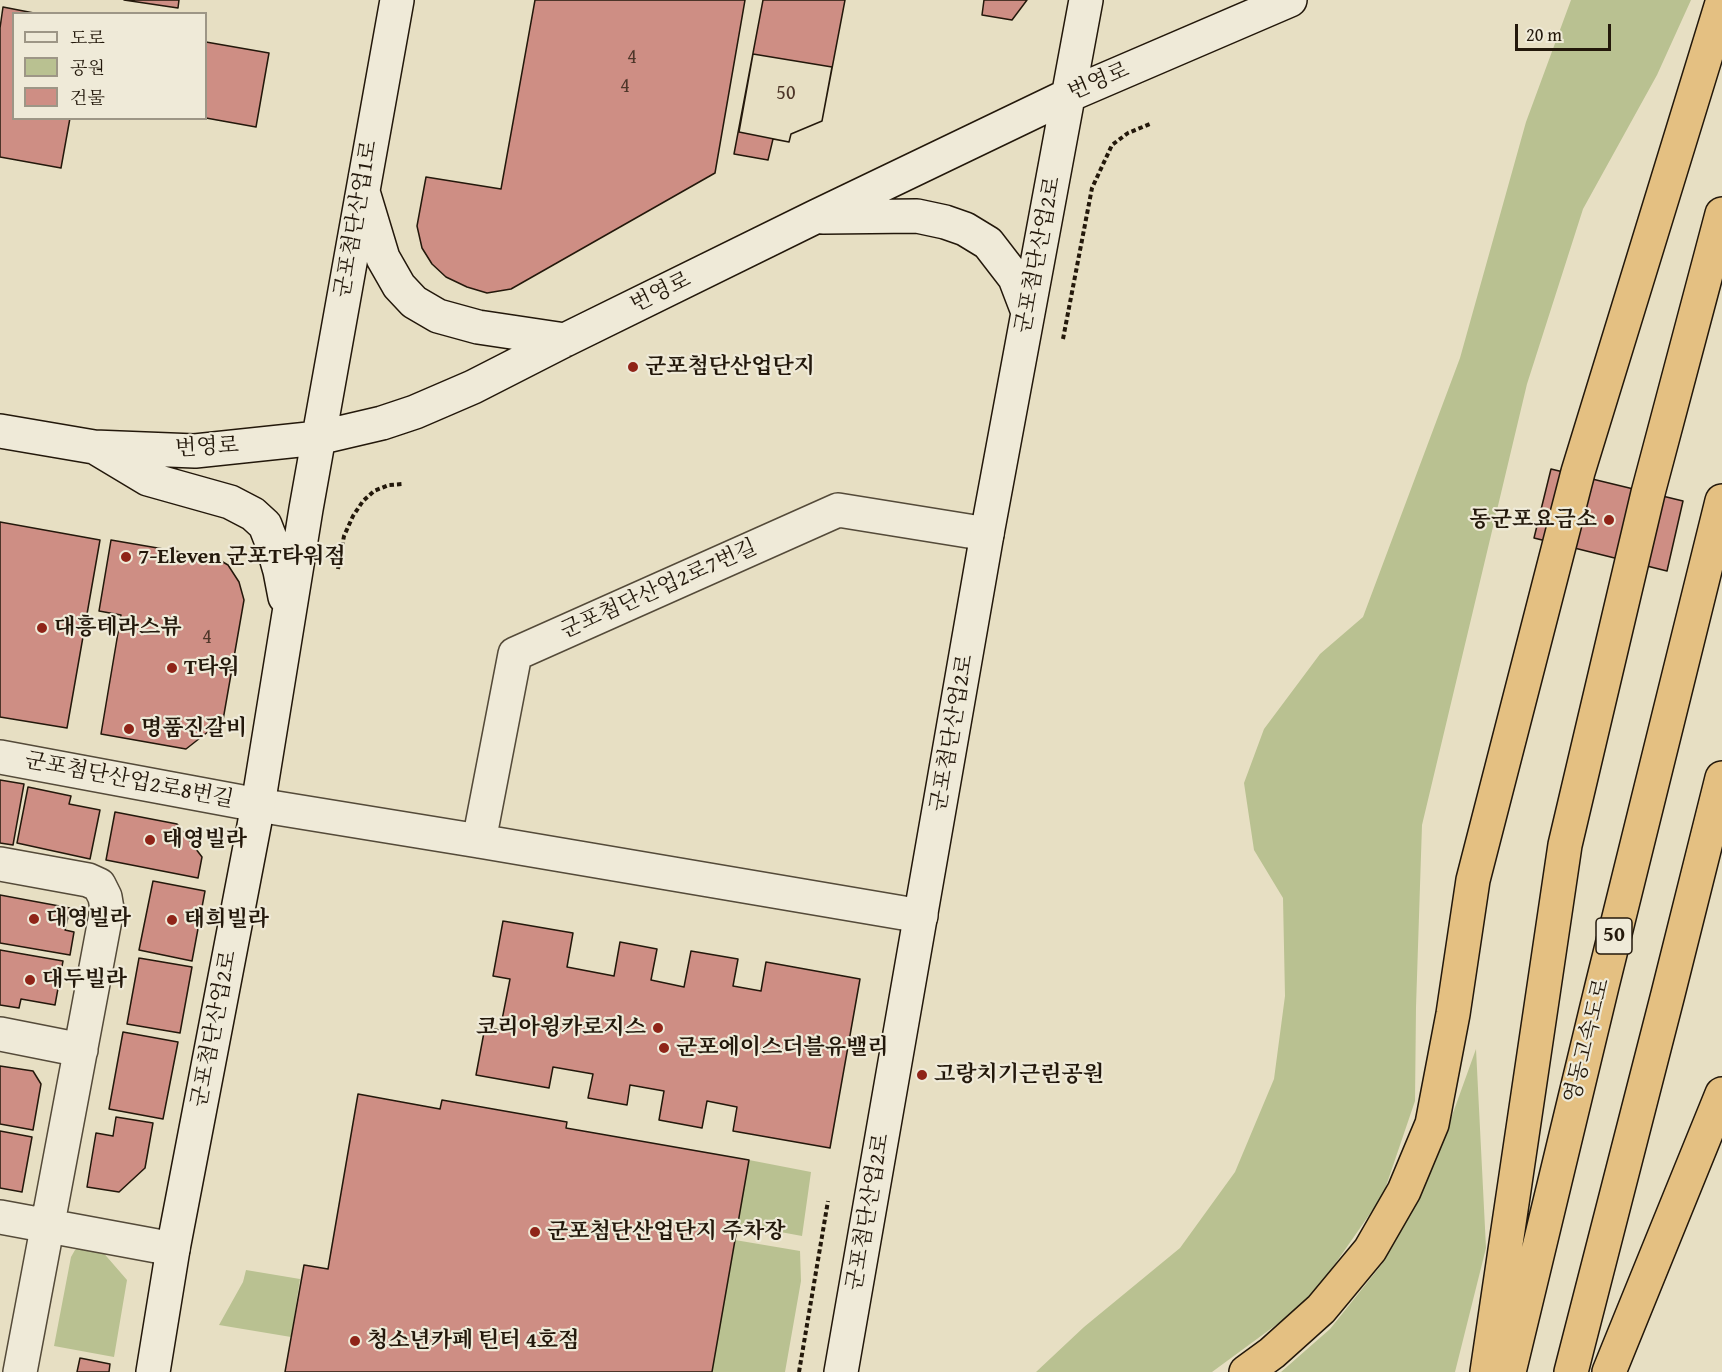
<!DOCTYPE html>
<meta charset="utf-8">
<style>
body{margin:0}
#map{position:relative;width:1722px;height:1372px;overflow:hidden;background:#e7dfc3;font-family:"Gentium Book Plus","Noto Serif KR",serif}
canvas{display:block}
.legend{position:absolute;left:12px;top:12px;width:195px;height:108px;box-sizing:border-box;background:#efead8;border:2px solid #9d9686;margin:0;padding:8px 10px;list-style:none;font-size:18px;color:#23180b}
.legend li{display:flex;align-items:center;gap:12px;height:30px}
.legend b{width:30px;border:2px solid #9d9686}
.scale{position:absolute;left:1515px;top:24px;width:96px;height:27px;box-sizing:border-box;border:3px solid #23180b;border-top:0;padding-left:8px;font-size:18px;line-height:21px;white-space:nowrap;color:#23180b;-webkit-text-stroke:4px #efead8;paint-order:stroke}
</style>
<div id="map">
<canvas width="1722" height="1372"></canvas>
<ul class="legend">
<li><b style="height:8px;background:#efead8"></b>도로</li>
<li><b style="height:16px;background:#b9c191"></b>공원</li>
<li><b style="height:16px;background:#ce8e84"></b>건물</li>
</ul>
<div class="scale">20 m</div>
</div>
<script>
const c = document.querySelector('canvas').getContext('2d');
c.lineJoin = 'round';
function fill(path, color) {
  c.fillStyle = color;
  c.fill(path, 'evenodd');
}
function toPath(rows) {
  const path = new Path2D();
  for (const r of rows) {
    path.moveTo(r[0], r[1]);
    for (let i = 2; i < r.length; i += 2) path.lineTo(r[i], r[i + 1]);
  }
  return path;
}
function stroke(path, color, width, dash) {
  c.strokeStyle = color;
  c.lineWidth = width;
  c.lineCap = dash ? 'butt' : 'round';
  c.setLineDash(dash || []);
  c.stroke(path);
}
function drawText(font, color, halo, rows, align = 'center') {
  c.font = font + ' "Gentium Book Plus","Noto Serif KR",serif';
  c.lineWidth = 4.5;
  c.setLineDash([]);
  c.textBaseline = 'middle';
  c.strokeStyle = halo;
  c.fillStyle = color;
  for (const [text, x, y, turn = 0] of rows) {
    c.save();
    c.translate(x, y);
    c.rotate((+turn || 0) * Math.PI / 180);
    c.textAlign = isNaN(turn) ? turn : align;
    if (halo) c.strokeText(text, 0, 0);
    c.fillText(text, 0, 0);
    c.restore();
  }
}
const green = toPath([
 [1571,0,1691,0,1657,75,1583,209,1527,384,1422,825,1416,1007,1415,1101,1383,1195,1310,1300,1212,1372,1036,1372,1084,1327,1180,1248,1235,1172,1274,1079,1285,996,1283,898,1254,850,1244,783,1264,729,1320,654,1363,617,1460,358,1526,122],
 [1476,1049,1486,1248,1455,1372,1281,1372,1330,1329,1382,1264,1435,1163],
 [749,1160,811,1172,802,1236,737,1224],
 [735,1240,800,1251,801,1281,785,1372,630,1372],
 [83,1245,101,1250,127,1280,114,1357,54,1346,71,1257,75,1250],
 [246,1270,300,1279,291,1337,219,1325,243,1282]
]);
const building = toPath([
 [124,0,179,0,178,8,124,0],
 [535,0,745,0,715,173,511,289,487,293,467,287,446,277,432,264,422,248,417,226,426,177,501,189,535,0],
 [763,0,845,0,822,121,791,134,789,142,773,139,768,160,734,154,763,0],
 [984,0,1027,0,1012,20,982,15,984,0],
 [3,7,39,14,14,14,14,118,70,118,61,168,0,157,0,28,3,7],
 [206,42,269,53,256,127,206,118,206,42],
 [753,54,832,67,822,121,791,134,789,142,739,132,753,54],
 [1551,469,1683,501,1667,571,1534,538,1551,469],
 [0,522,100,540,67,728,0,717,0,522],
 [111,540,216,558,228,565,239,582,244,600,223,720,186,749,101,734,121,615,99,611,111,540],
 [0,780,24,784,13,845,0,843,0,780],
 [28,787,71,796,69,804,100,810,90,859,17,843,28,787],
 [115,812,177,824,202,857,198,878,106,860,115,812],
 [153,881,205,891,192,961,139,950,153,881],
 [0,895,70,908,65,930,74,932,70,955,0,943,0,895],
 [503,921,573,933,567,967,614,976,620,942,657,949,651,980,684,987,691,951,738,959,733,986,761,991,766,962,860,979,830,1148,733,1131,737,1107,707,1101,702,1128,659,1120,664,1091,630,1085,627,1105,588,1098,593,1074,553,1067,549,1088,476,1075,485,1027,500,1030,510,979,493,976,503,921],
 [0,950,63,961,55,1005,21,999,19,1008,0,1005,0,950],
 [139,958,192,967,180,1033,127,1024,139,958],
 [123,1032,178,1042,163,1119,109,1109,123,1032],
 [0,1066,33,1071,41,1084,33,1130,0,1124,0,1066],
 [358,1094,440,1109,442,1100,567,1122,566,1128,749,1160,712,1372,285,1372,304,1265,328,1269,358,1094],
 [116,1117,153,1123,145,1168,119,1192,87,1187,96,1133,113,1136,116,1117],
 [0,1131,32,1137,22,1192,0,1188,0,1131],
 [80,1358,110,1364,109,1372,77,1372,80,1358]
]);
const path = toPath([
 [1063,339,1092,188,1112,145,1128,133,1150,124],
 [338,569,344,536,353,516,363,501,374,491,389,485,403,484],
 [799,1372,828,1201]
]);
const street = toPath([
 [0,757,258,805,479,841,921,916],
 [479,841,515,654,838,510,987,534],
 [0,864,88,880,99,885,105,897,107,909,20,1372],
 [0,1034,81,1050],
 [0,1217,173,1249]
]);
const secondary = toPath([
 [364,195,383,258,399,286,414,302,438,316,478,327,565,340],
 [823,217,917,216,945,222,965,229,988,243,1015,278,1028,312],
 [0,431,94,447,195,451,318,438,382,423,415,412,473,387,565,340,815,217,1069,95,1290,0],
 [98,449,148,479,230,502,253,514,265,525,272,543,280,571,285,597],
 [153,1372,173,1249,258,805,306,509,397,0],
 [841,1372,987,534,1086,0]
]);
const highway = toPath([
 [1246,1372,1272,1353,1321,1309,1370,1250,1404,1191,1432,1124,1453,1014,1473,880,1578,472,1722,3],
 [1487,1372,1565,845,1648,493,1722,214],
 [1509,1372,1602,986,1722,501],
 [1571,1372,1668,994,1722,778],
 [1609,1372,1722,1094]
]);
const markers = [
 [633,367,6,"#8f2418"],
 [1609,520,6,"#8f2418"],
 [126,557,6,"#8f2418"],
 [42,628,6,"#8f2418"],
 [172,668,6,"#8f2418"],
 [129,729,6,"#8f2418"],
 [150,840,6,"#8f2418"],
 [34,919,6,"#8f2418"],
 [172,920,6,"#8f2418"],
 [30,980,6,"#8f2418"],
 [658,1028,6,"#8f2418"],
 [664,1048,6,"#8f2418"],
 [922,1075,6,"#8f2418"],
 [535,1232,6,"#8f2418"],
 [355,1341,6,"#8f2418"]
];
const numberNames = [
 ["4",632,58],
 ["4",625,87],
 ["50",786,94],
 ["4",207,638]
];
const shields = [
 [1614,936,36]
];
const shieldNames = [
 ["50",1614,936]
];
const streetNames = [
 ["번영로",1099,82,-23],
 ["군포첨단산업1로",357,219,-80],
 ["군포첨단산업2로",1039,255,-79],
 ["번영로",661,293,-26],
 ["번영로",207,448,-3],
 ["군포첨단산업2로7번길",659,590,-24],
 ["군포첨단산업2로",953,733,-80],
 ["군포첨단산업2로8번길",129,781,11],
 ["군포첨단산업2로",215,1029,-79],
 ["영동고속도로",1588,1041,-76],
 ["군포첨단산업2로",869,1212,-80]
];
const poiNames = [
 ["군포첨단산업단지",645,367],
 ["동군포요금소",1597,520,"right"],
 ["7-Eleven 군포T타워점",138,557],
 ["대흥테라스뷰",54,628],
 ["T타워",184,668],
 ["명품진갈비",141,729],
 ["태영빌라",162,840],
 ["대영빌라",46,919],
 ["태희빌라",184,920],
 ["대두빌라",42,980],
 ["코리아윙카로지스",646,1028,"right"],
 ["군포에이스더블유밸리",676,1048],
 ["고랑치기근린공원",934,1075],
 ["군포첨단산업단지 주차장",547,1232],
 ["청소년카페 틴터 4호점",367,1341]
];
fill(green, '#b9c191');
fill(building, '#ce8e84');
stroke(building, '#23180b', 1.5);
stroke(street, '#544a39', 36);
stroke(secondary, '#23180b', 36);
stroke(highway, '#23180b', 36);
stroke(path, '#23180b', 4, [4.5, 3]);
stroke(street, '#efead8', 33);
stroke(secondary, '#efead8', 33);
stroke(highway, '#e4c082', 33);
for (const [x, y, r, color] of markers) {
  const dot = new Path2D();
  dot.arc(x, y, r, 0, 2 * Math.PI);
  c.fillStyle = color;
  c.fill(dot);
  stroke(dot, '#efead8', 2);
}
drawText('20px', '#4e3629', null, numberNames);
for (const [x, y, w] of shields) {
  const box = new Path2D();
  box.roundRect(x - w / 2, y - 18, w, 36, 4.5);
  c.fillStyle = '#efead8';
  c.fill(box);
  stroke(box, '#23180b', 1.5);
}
drawText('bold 21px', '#23180b', null, shieldNames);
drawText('22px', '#23180b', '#efead8', streetNames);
drawText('bold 22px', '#23180b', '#efead8', poiNames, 'left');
</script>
